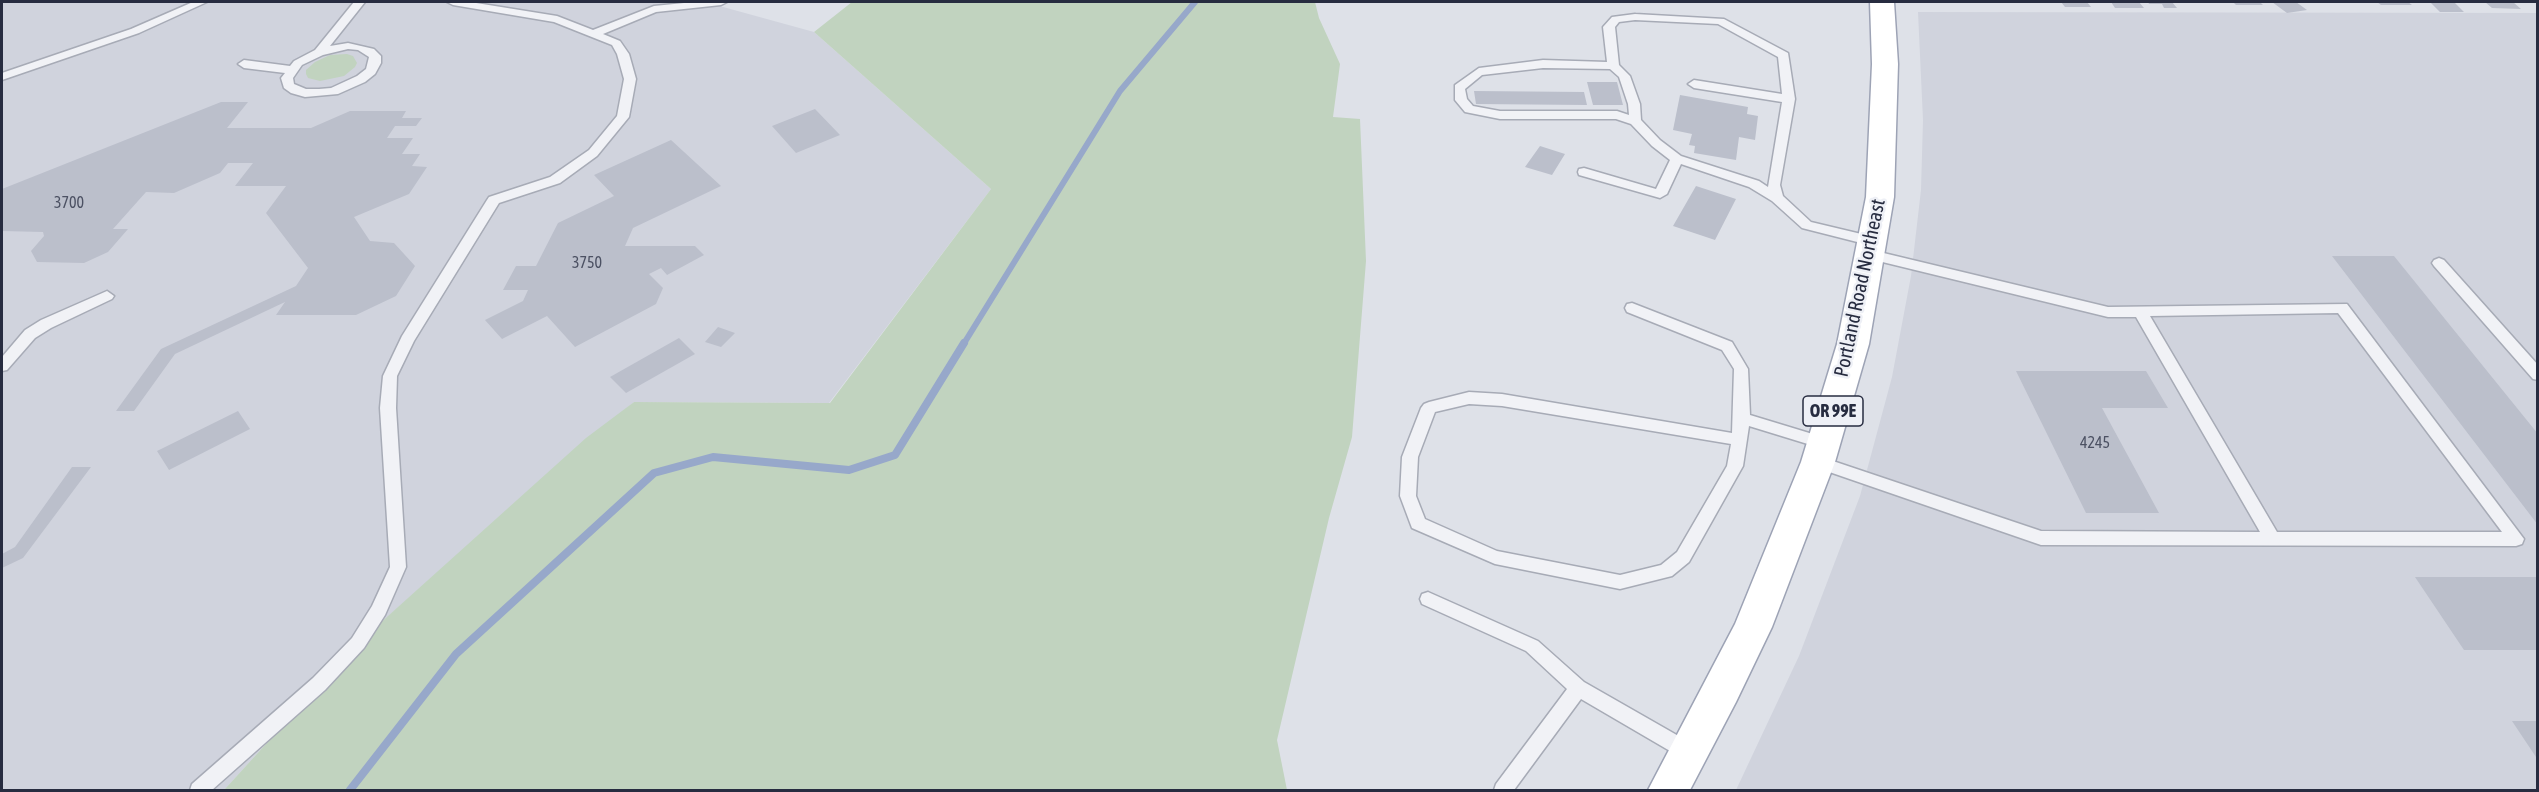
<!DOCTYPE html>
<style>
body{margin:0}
#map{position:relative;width:2539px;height:792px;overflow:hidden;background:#dee1e8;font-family:"Asap Condensed",sans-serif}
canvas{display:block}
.frame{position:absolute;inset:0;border:3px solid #272c40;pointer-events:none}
</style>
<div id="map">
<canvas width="2539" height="792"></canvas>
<div class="frame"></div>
</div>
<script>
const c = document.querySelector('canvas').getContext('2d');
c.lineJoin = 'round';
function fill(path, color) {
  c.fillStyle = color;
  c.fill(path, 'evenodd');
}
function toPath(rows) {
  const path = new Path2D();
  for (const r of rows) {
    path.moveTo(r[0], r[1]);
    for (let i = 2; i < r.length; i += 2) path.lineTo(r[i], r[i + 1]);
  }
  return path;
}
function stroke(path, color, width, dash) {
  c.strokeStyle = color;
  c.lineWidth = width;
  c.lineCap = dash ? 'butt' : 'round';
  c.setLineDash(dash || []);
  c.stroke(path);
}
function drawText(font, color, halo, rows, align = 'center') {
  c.font = font + ' "Asap Condensed",sans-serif';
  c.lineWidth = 5;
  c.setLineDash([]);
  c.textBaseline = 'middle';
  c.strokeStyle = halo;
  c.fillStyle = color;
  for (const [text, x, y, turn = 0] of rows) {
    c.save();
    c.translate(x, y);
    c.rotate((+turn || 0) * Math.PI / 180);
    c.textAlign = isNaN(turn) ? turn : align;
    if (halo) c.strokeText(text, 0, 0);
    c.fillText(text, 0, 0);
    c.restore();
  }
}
const built = toPath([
 [2,2,705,2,814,32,991,189,829,403,634,402,358,643,224,790,2,790],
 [1918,12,2537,13,2537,790,1736,790,1799,656,1860,496,1892,377,1911,276,1921,190,1923,120]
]);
const green = toPath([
 [852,2,1315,2,1319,18,1340,64,1333,117,1360,119,1366,261,1352,437,1329,518,1277,740,1287,790,224,790,358,643,586,438,634,402,830,403,991,189,814,32],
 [347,54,353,56,357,63,355,67,344,76,320,81,308,78,306,74,306,70,315,62,330,55]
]);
const streamFar1 = toPath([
 [963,345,1120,91,1195,2]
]);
const stream = toPath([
 [350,790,456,654,654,473,713,457,849,470,895,455,964,343]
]);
const building = toPath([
 [2061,2,2087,2,2091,7,2065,7],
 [2111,2,2139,2,2144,8,2115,8],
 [2148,2,2172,2,2177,8,2164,8,2162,4,2149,4],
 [2233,2,2260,2,2263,5,2236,5],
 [2272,2,2296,2,2307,10,2287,13],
 [2377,2,2408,2,2412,5,2381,5],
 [2430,2,2454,2,2464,12,2440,12],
 [2485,2,2513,2,2521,9,2492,8],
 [1587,82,1617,82,1623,105,1593,105],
 [1474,91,1584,92,1587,105,1476,104],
 [1680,95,1748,107,1747,114,1758,116,1755,140,1739,137,1736,160,1694,153,1695,146,1689,145,1692,134,1673,130],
 [221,102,248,102,227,128,311,128,350,111,406,111,402,118,422,118,416,126,395,126,387,138,413,138,402,154,420,154,412,166,427,167,409,194,354,217,370,241,394,243,415,266,396,296,356,315,276,315,285,302,175,354,134,411,116,411,161,349,296,286,308,268,266,213,286,186,235,186,253,163,228,163,220,173,174,193,146,192,113,229,128,229,108,252,84,263,37,262,31,251,44,236,43,232,2,231,2,189],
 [815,109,840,135,796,153,772,126],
 [671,140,721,186,633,228,625,246,695,246,704,255,667,275,661,268,649,274,663,288,656,304,575,347,547,316,502,339,485,320,523,301,528,290,503,290,516,266,536,266,558,223,614,196,594,175],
 [1540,146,1565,154,1552,175,1525,167],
 [1696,186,1736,199,1715,240,1673,226],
 [2332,256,2394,256,2538,434,2538,525],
 [718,327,735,333,721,347,705,342],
 [679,338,695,354,626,393,610,377],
 [2016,371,2146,371,2168,408,2102,408,2159,513,2086,513],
 [238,411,250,429,169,470,157,451],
 [72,467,91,467,23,558,2,568,2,554,15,547],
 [2415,577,2538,577,2538,650,2464,650],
 [2512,721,2538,721,2538,760]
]);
const service = toPath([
 [193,2,207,2,139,33,2,80,2,73,131,29,193,2],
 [354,2,365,2,330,46,348,43,374,49,381,56,381,63,375,74,365,82,338,94,305,97,291,93,284,88,281,78,285,73,244,68,238,64,244,60,290,66,294,61,315,50,354,2],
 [348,49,358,50,369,57,366,69,357,76,331,88,319,89,306,89,294,84,293,78,302,65,323,55,348,49],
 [447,2,470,2,557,16,593,30,654,6,694,2,727,2,721,5,656,12,603,34,620,41,629,54,636,79,629,117,597,156,560,183,499,203,414,341,397,376,396,408,406,567,385,615,364,648,325,690,212,790,190,790,192,784,313,678,352,638,372,606,390,567,380,408,383,376,402,336,487,200,489,197,550,177,589,150,617,116,624,79,617,54,612,45,554,22,453,5,447,2],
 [1635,14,1724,19,1788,53,1795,99,1780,185,1783,196,1811,222,1878,238,1880,241,1878,244,1873,246,1802,228,1772,201,1749,187,1681,164,1667,194,1660,198,1579,175,1578,172,1579,169,1584,168,1656,189,1670,160,1652,146,1631,124,1616,119,1500,119,1465,112,1455,100,1455,85,1479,68,1543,60,1607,62,1603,27,1612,17,1635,14],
 [1635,20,1718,24,1778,57,1782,94,1694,80,1688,84,1694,88,1782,102,1768,187,1759,181,1681,156,1660,140,1641,120,1640,104,1630,76,1619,65,1615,27,1619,22,1635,20],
 [1543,68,1610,69,1619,77,1628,104,1629,115,1617,111,1500,111,1473,106,1467,99,1465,89,1482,75,1543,68],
 [1871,250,2108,307,2347,304,2524,539,2522,544,2516,546,2041,545,1812,466,1810,462,1812,458,1818,456,2041,531,2260,532,2136,317,2108,317,1866,258,1864,255,1866,252,1871,250],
 [2338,313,2502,532,2277,532,2150,316,2338,313],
 [2439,258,2444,260,2538,365,2538,380,2533,379,2434,266,2432,263,2434,260,2439,258],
 [107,291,114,296,112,299,51,328,35,338,7,370,2,371,2,357,25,330,41,320,107,291],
 [1632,303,1732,342,1748,369,1750,415,1829,439,1832,443,1829,447,1824,449,1749,426,1743,466,1689,562,1672,576,1620,589,1495,564,1412,528,1400,496,1402,457,1421,408,1424,404,1429,402,1469,392,1502,394,1732,433,1734,369,1722,350,1627,312,1625,308,1627,304,1632,303],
 [1469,404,1502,406,1731,444,1727,466,1677,552,1661,565,1620,575,1497,551,1425,519,1416,496,1418,457,1435,412,1469,404],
 [1428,592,1538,641,1584,682,1696,746,1698,752,1696,758,1689,760,1682,758,1581,699,1514,790,1494,790,1496,784,1567,689,1526,651,1422,604,1420,599,1422,594,1428,592]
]);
const primary = toPath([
 [1870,2,1894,2,1898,64,1894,197,1869,344,1835,462,1772,627,1736,702,1690,790,1648,790,1735,624,1801,462,1837,344,1866,197,1872,64,1870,2]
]);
const numberNames = [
 ["3700",69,203],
 ["3750",587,263],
 ["4245",2095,443]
];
const shields = [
 [1833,411,60]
];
const shieldNames = [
 ["OR 99E",1833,411]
];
const streetNames = [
 ["Portland Road Northeast",1860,288,-78]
];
fill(built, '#d0d3dd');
fill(green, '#c1d3bf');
stroke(streamFar1, '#97a8ca', 6);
stroke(stream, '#97a8ca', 8);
fill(building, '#bbbfcb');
stroke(service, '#a7abb6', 3);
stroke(primary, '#9da3b5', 3);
fill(service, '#f1f2f6');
fill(primary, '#fff');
drawText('16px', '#4c5163', null, numberNames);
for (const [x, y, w] of shields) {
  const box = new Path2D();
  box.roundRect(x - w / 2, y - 15, w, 30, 4.5);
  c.fillStyle = '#eef0f6';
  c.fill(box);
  stroke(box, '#272c40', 1.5);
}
drawText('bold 18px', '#272c40', null, shieldNames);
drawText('20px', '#272c40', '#eef0f6', streetNames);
</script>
